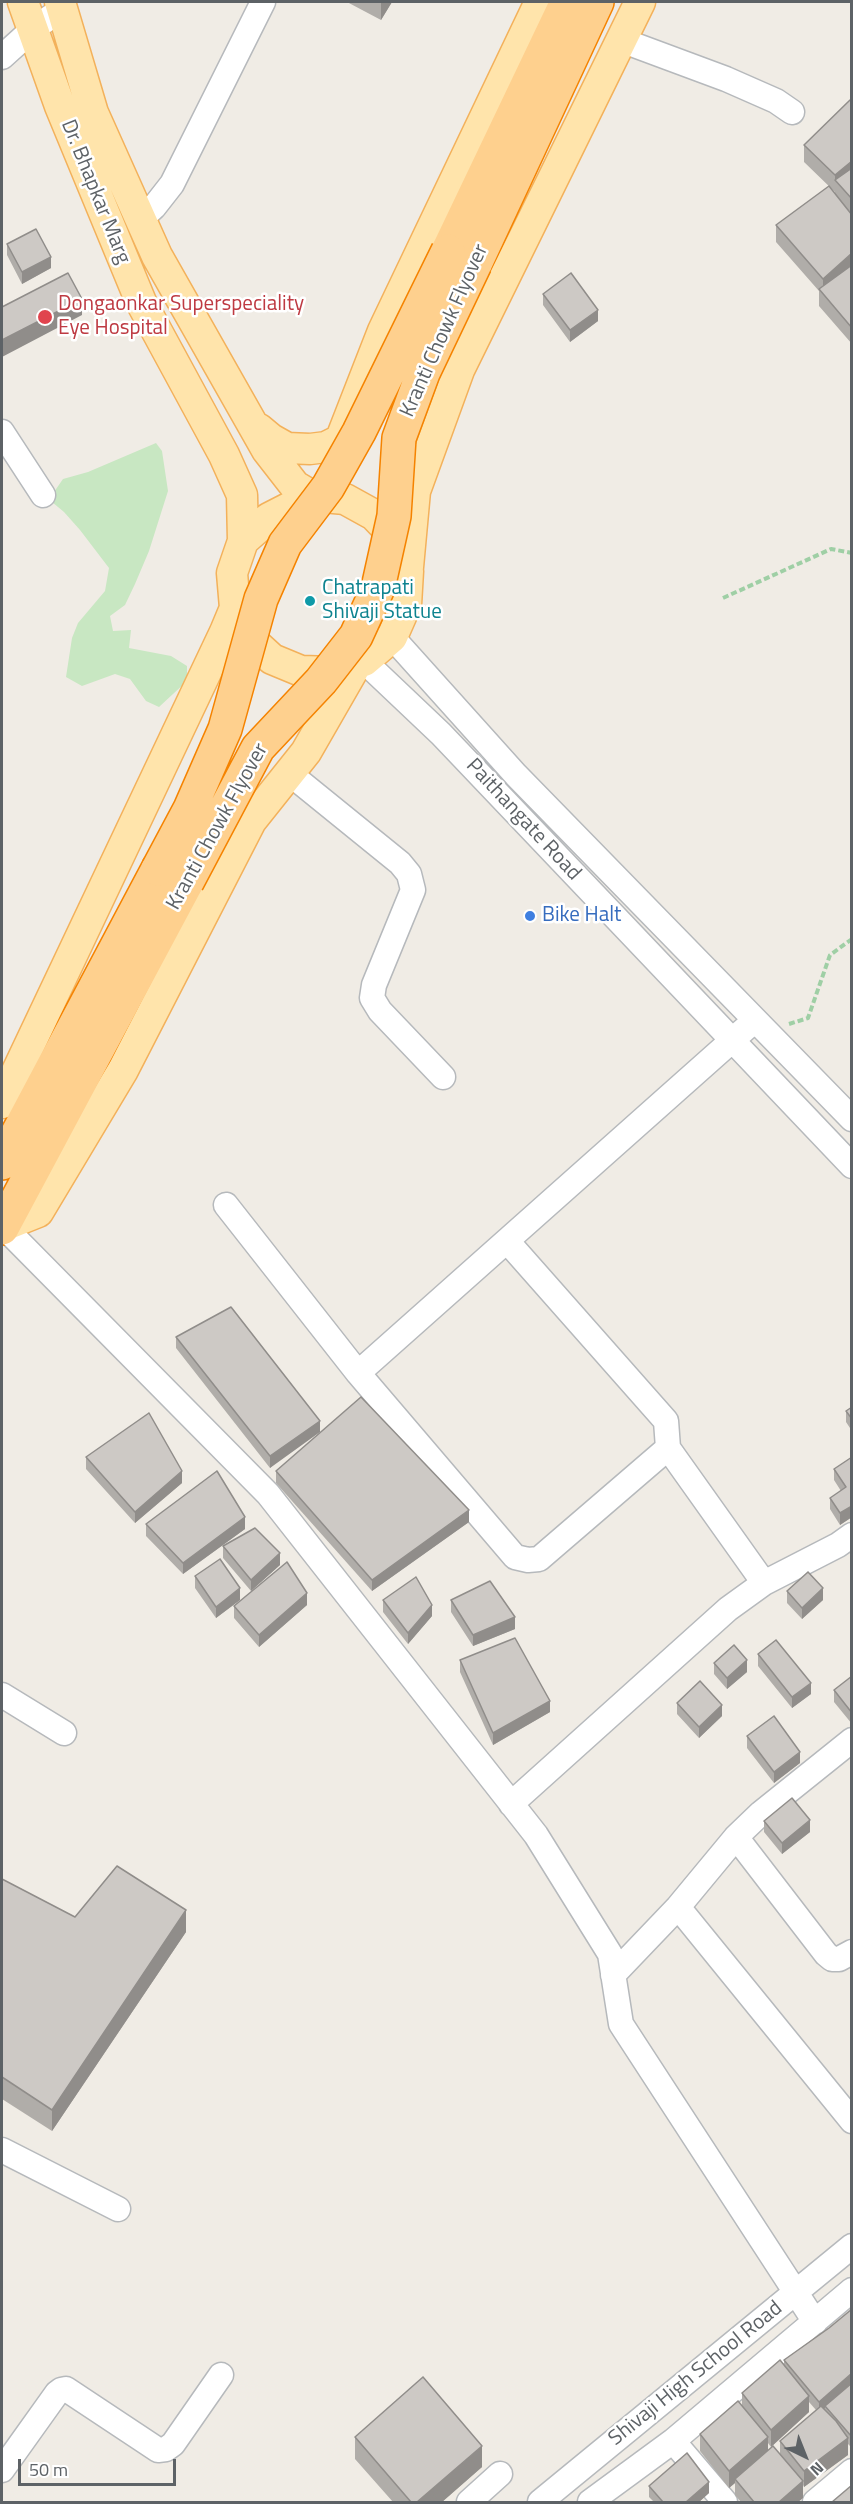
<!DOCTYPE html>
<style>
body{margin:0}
#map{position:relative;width:853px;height:2504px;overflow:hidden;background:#f0ece5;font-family:"Titillium Web",sans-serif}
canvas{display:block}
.frame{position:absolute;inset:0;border:3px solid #5d6266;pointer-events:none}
.north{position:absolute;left:775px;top:2426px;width:60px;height:60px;-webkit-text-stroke:4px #fff;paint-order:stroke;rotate:137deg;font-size:16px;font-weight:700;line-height:24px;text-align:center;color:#5d6266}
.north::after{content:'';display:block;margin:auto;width:21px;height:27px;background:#5d6266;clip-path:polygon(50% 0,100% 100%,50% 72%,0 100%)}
.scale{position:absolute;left:18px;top:2459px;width:158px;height:27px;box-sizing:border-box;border:3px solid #5d6266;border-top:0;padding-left:8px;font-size:18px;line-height:21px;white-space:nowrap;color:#5d6266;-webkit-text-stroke:4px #fff;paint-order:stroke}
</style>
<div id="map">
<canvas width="853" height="2504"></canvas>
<div class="frame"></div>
<div class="north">N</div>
<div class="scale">50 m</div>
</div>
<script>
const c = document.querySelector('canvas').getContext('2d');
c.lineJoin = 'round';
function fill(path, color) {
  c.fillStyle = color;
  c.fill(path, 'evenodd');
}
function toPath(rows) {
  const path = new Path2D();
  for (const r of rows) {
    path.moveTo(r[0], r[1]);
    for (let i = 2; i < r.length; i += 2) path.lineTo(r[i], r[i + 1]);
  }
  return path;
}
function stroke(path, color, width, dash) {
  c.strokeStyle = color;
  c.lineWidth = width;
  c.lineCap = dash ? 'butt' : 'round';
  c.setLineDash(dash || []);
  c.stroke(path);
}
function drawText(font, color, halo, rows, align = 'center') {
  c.font = font + ' "Titillium Web",sans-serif';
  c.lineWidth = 5;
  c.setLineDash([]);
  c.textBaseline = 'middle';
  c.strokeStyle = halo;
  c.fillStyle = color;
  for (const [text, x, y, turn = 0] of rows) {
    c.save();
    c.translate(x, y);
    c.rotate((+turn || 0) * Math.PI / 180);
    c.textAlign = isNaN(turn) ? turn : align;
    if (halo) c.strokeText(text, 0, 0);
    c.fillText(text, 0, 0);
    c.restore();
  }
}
const green = toPath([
 [156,443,162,451,168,491,149,551,135,584,125,605,110,616,113,631,131,630,129,648,171,656,187,666,187,681,159,707,146,701,130,679,115,674,82,686,66,677,72,638,78,623,105,591,109,568,80,530,64,512,52,502,54,492,63,479,88,472]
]);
const path = toPath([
 [723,598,831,549,852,553],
 [789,1024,808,1018,830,955,852,939]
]);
const minor = toPath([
 [621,40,726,79,776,101,792,112],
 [2,57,33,29,62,9],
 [141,219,154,207,172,184,263,2],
 [2,432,43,495],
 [392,637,516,775,852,1119],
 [364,661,441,734,852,1166],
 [289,773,400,863,409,874,413,890,374,985,372,998,380,1011,443,1077],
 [226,1205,358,1373,755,1020],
 [3,1226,268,1494,536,1835,610,1954,621,2024,815,2322],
 [507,1241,666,1421,668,1448,764,1583],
 [358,1373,515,1557,528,1560,539,1559,668,1448],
 [2,1695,64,1733],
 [511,1804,728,1609,764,1583,838,1545,852,1535],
 [736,1837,826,1954,832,1959,839,1959,852,1952],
 [678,1907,852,2121],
 [613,1975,678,1907,736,1837,761,1813,852,1740],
 [2,2150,118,2209],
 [673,2441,725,2502],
 [2,2470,57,2393,61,2390,66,2389,158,2450,166,2449,173,2444,221,2375],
 [469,2502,500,2474],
 [540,2502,852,2246],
 [590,2502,673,2441,852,2290],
 [815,2502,852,2471]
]);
const major = toPath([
 [23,2,60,106,141,302,224,455,242,495,243,541],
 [60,2,93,113,157,256,267,450,295,486,312,496,345,499,374,515,397,539,408,571,406,605,392,637,364,661,334,672,301,671,272,659,248,637,235,608,232,573,243,541,269,518,312,496],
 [259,429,271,439,287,448,310,449,326,447,340,440],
 [342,436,383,331,540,2],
 [408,567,415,491,459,370,640,2],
 [2,1103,225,632,235,608],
 [3,1226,38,1212,123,1070,251,821,306,752,356,665]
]);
const highway = toPath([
 [448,251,567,2],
 [475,264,597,2],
 [2,1163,158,869],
 [2,1228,187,882]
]);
const highwayBridge = toPath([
 [158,869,190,809,225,729,261,599,285,544,328,487,359,432,448,251],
 [187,882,258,748,321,681,356,636,378,588,394,516,399,438,423,373,475,264]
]);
const wall = toPath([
 [347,2,392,2,381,20],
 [852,102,852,344,819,306,819,291,776,242,776,225,835,195,835,192,804,162,804,145],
 [7,244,51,268,22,284,7,255],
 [543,294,598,321,570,342,543,305],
 [176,1337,320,1421,270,1468,176,1348],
 [852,1407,852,1431,846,1422,846,1411],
 [86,1457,182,1483,135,1523,86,1469],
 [852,1457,852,1517,840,1525,830,1509,830,1498,841,1491,834,1480,834,1469],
 [276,1471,469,1522,372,1591,276,1483],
 [146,1524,245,1529,183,1574,146,1536],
 [223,1546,280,1565,251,1591,223,1558],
 [195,1576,240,1600,216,1618,195,1588],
 [787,1591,823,1600,802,1619,787,1603],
 [383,1600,432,1616,408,1644,383,1612],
 [451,1600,515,1629,473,1646,451,1612],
 [307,1605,259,1647,234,1618,234,1606],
 [758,1654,811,1694,792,1708,758,1666],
 [460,1660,550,1712,493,1745,460,1672],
 [714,1663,747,1672,727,1689,714,1674],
 [852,1676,852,1724,834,1702,834,1690],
 [677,1703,722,1716,699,1738,677,1714],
 [747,1736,800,1763,774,1783,747,1748],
 [764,1821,810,1832,782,1854,764,1832],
 [2,1879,75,1917,186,1932,52,2131,2,2099],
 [852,2309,852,2448,848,2444,848,2455,804,2487,803,2485,803,2498,798,2502,741,2502,735,2495,735,2483,729,2488,700,2451,700,2434,742,2406,742,2393,784,2365,784,2360,829,2328],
 [809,2402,816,2410,780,2441,780,2454,768,2450,768,2443,771,2447,809,2412],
 [355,2437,482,2467,442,2502,393,2502,355,2459],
 [649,2486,709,2493,699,2502,651,2502,653,2501,649,2497]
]);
const shadedWall = toPath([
 [382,2,392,2,381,20,381,3],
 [852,161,852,178,835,180,835,192,835,175],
 [852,253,852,270,823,294,823,279],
 [51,257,51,268,22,284,22,272],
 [82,299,82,315,2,357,2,340],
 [598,310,598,321,570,342,570,330],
 [320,1421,320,1432,270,1468,270,1456],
 [182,1471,182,1483,135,1523,135,1512],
 [852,1506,852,1517,840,1525,840,1513],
 [469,1510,469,1522,372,1591,372,1580],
 [245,1517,245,1529,183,1574,183,1563],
 [280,1553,280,1565,251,1591,251,1580],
 [240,1588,240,1600,216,1618,216,1607],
 [823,1588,823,1600,802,1619,802,1608],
 [307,1593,307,1605,259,1647,259,1635],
 [432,1605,432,1616,408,1644,408,1633],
 [515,1617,515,1629,473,1646,473,1635],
 [747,1660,747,1672,727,1689,727,1678],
 [811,1683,811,1694,792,1708,792,1697],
 [550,1701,550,1712,493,1745,493,1733],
 [722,1705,722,1716,699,1738,699,1727],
 [800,1752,800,1763,774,1783,774,1772],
 [810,1820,810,1832,782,1854,782,1843],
 [186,1910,186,1932,52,2131,52,2110],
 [852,2373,852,2384,825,2406,825,2408,819,2414,819,2402],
 [809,2396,809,2412,771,2447,771,2430],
 [768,2437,768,2454,735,2479,735,2483,729,2488,729,2471],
 [848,2438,848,2455,804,2487,804,2471],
 [482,2446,482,2467,442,2502,417,2502],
 [803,2481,803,2498,798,2502,779,2502],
 [709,2482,709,2493,699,2502,686,2502]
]);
const building = toPath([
 [850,100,852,102,852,161,835,175,804,145,850,100],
 [852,168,852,199,835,180,852,168],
 [829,186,852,215,852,253,823,279,776,225,829,186],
 [36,229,51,257,22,272,7,244,36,229],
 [852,265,852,328,819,289,852,265],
 [68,273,82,299,2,340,2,307,68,273],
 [571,273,598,310,570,330,543,294,571,273],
 [231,1307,320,1421,270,1456,176,1337,231,1307],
 [361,1397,469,1510,372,1580,276,1471,361,1397],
 [852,1407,852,1419,846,1411,852,1407],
 [149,1413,182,1471,135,1512,86,1457,149,1413],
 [852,1457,852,1506,840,1513,830,1498,846,1487,834,1469,852,1457],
 [217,1471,245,1517,183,1563,146,1524,217,1471],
 [255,1528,280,1553,251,1580,223,1546,255,1528],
 [220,1559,240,1588,216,1607,195,1576,220,1559],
 [287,1562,307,1593,259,1635,234,1606,287,1562],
 [808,1572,823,1588,802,1608,787,1591,808,1572],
 [416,1577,432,1605,408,1633,383,1600,416,1577],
 [490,1581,515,1617,473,1635,451,1600,490,1581],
 [515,1638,550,1701,493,1733,460,1660,515,1638],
 [776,1640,811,1683,792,1697,758,1654,776,1640],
 [734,1645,747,1660,727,1678,714,1663,734,1645],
 [852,1676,852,1713,834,1690,852,1676],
 [700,1681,722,1705,699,1727,677,1703,700,1681],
 [774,1716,800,1752,774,1772,747,1736,774,1716],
 [792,1798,810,1820,782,1843,764,1821,792,1798],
 [117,1866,186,1910,52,2110,2,2077,2,1879,75,1917,117,1866],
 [852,2309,852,2373,819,2402,784,2360,829,2328,852,2309],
 [780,2360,809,2396,771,2430,742,2393,780,2360],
 [423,2377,482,2446,417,2502,411,2502,355,2437,423,2377],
 [852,2383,852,2437,825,2406,852,2383],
 [738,2401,768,2437,729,2471,700,2434,738,2401],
 [821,2406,836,2421,848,2438,804,2471,780,2441,821,2406],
 [773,2446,803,2481,779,2502,754,2502,735,2479,773,2446],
 [687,2453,709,2482,686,2502,663,2502,649,2486,687,2453],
 [852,2485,852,2502,832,2502,852,2485]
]);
const markers = [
 [45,317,8,"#e0444e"],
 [310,601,6,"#0f9aa8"],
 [530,916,6,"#3f7fe0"]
];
const streetNames = [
 ["Dr. Bhapkar Marg",95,192,68],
 ["Kranti Chowk Flyover",445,331,-66],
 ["Paithangate Road",523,820,47],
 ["Kranti Chowk Flyover",218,827,-61],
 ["Shivaji High School Road",696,2374,-39]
];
const healthNames = [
 ["Dongaonkar Superspeciality",58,305],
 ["Eye Hospital",58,329]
];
const cultureNames = [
 ["Chatrapati",322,589],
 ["Shivaji Statue",322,613]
];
const shopNames = [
 ["Bike Halt",542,916]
];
fill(green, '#c8e7c2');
stroke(minor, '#b6b9bc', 27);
stroke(major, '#f3b15b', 33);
stroke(highway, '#f58300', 36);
stroke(path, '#9fcfa5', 4, [6, 3]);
stroke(minor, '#fff', 24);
stroke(major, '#ffe4ab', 30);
stroke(highway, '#fed08e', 33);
stroke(highwayBridge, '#f58300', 36, []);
stroke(highwayBridge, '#fed08e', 33);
fill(wall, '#b0ada9');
fill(shadedWall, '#908d8a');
fill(building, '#cdc9c5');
stroke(building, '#908d8a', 1.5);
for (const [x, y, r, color] of markers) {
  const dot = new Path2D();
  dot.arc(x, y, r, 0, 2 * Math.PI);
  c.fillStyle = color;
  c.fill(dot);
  stroke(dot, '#fff', 2);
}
drawText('21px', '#5d6266', '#fff', streetNames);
drawText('21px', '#be3a42', '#fff', healthNames, 'left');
drawText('21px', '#0d838f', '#fff', cultureNames, 'left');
drawText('21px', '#366cbe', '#fff', shopNames, 'left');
</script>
